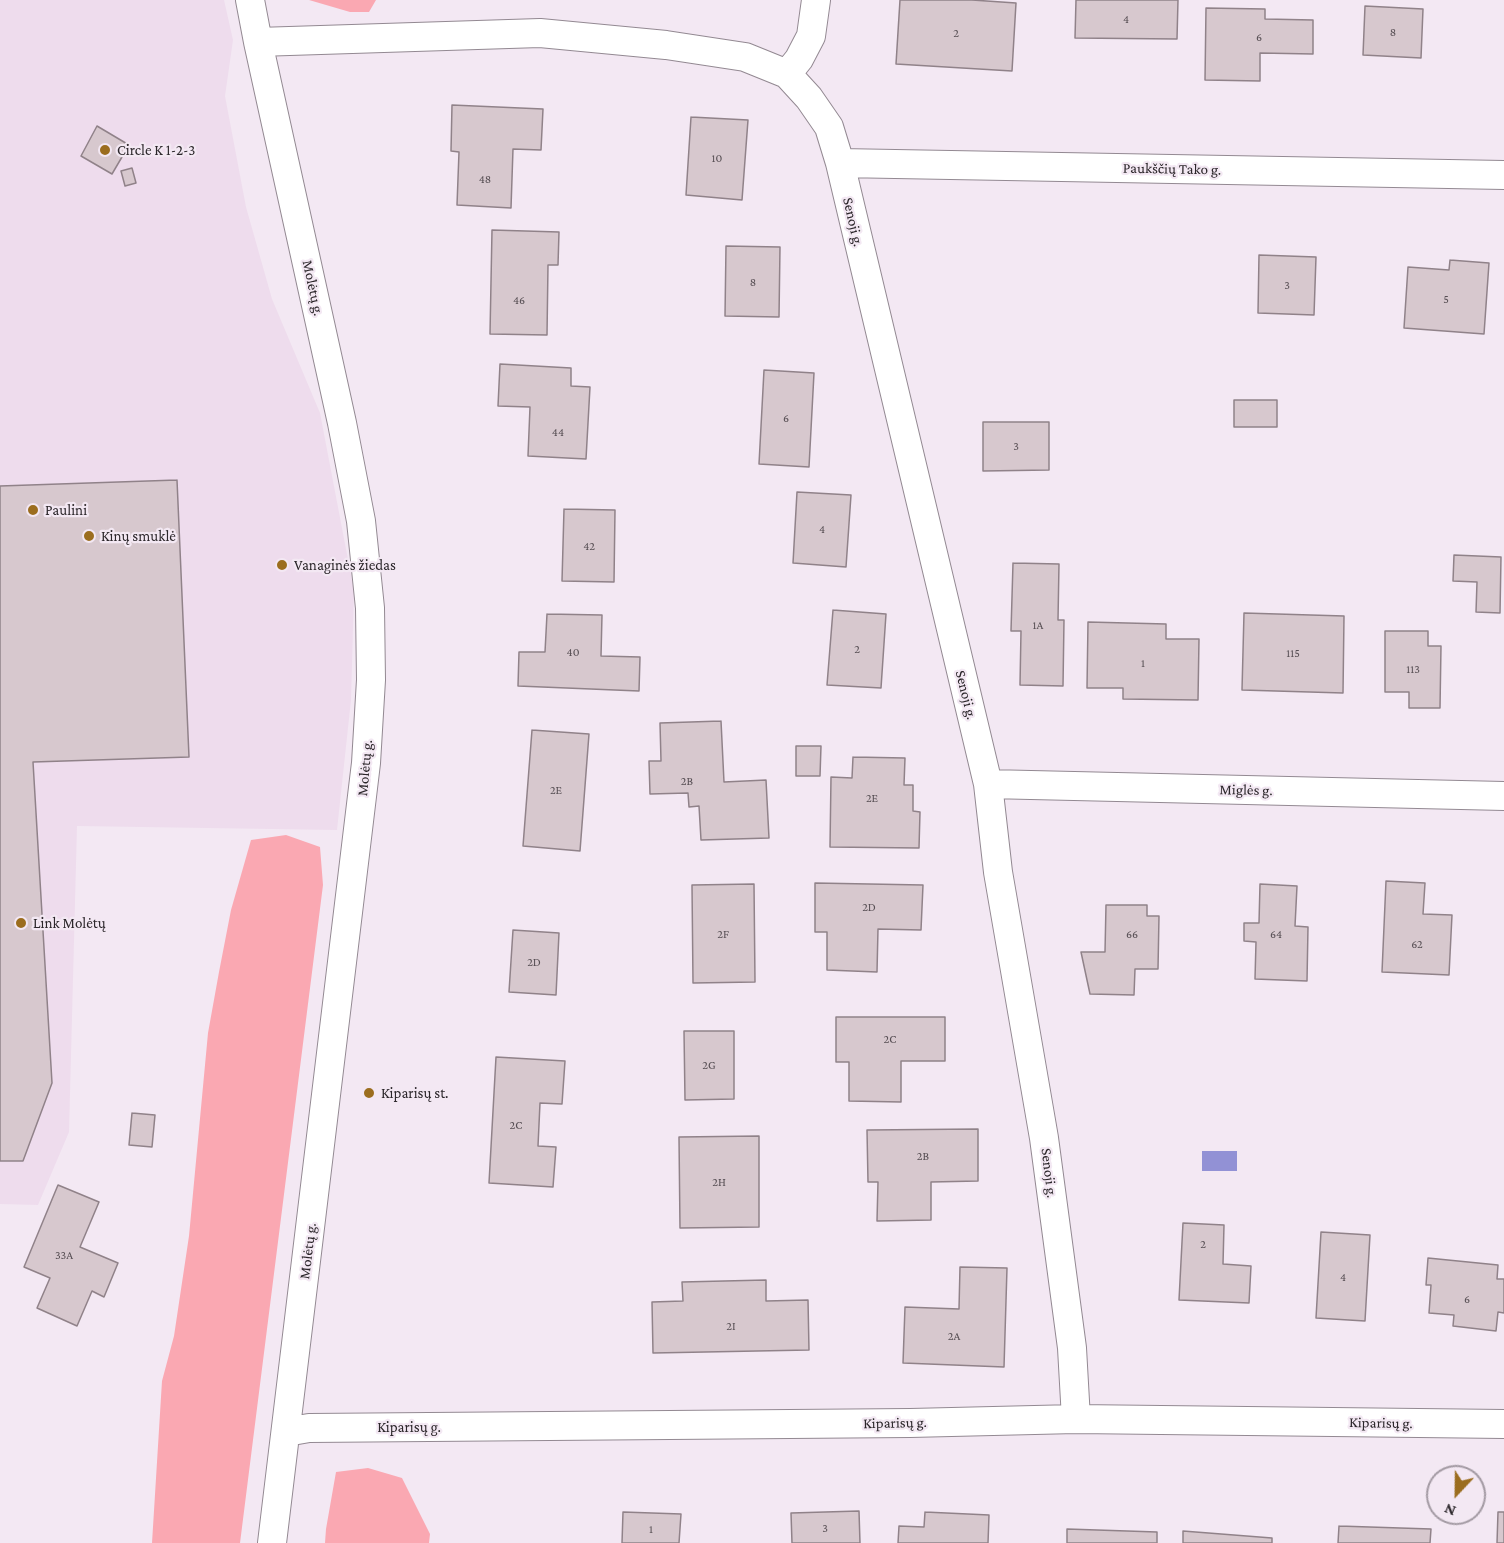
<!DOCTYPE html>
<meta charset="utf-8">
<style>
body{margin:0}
#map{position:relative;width:1504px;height:1543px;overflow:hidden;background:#f3e8f3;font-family:"Crimson Pro",serif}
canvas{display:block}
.north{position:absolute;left:1426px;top:1465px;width:60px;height:60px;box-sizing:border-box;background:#f3e8f3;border:2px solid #a39aa3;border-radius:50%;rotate:202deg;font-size:16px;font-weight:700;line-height:24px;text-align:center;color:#2b262a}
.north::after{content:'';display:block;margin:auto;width:21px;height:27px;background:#9b6d1e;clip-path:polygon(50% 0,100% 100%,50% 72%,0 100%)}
</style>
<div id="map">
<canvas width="1504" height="1543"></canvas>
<div class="north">N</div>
</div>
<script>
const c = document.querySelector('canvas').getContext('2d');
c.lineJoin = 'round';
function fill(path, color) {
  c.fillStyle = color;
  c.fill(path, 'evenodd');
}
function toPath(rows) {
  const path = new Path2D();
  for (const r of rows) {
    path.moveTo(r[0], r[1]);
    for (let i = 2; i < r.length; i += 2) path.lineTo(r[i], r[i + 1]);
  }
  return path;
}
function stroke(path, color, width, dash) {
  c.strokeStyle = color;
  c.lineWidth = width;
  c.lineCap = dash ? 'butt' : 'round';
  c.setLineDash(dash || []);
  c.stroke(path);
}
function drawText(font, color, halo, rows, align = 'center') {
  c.font = font + ' "Crimson Pro",serif';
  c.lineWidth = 4.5;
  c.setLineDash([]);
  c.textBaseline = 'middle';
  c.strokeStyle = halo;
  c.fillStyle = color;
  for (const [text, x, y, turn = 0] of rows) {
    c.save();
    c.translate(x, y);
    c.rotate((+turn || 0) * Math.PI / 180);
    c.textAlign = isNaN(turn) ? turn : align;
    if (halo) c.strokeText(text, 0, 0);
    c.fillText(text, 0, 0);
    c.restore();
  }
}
const built = toPath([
 [0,0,224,0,233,40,225,96,246,207,272,299,320,413,354,591,351,700,337,830,77,826,69,1132,38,1205,0,1204]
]);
const green = toPath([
 [309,0,376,0,369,12,350,12],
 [286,835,320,847,323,885,240,1543,152,1543,162,1381,174,1336,189,1236,208,1033,219,972,231,910,251,840],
 [368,1468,402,1478,430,1534,429,1543,325,1543,326,1529,336,1472]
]);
const water = toPath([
 [1202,1151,1237,1151,1237,1171,1202,1171]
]);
const building = toPath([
 [900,0,972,0,1016,3,1012,71,896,64,900,0],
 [1076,0,1178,0,1177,39,1075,38,1076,0],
 [1365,6,1423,9,1421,58,1363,55,1365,6],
 [1206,8,1265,9,1265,19,1313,20,1313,54,1260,53,1260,81,1205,80,1206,8],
 [452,105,543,109,541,150,513,149,511,208,457,205,459,152,451,151,452,105],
 [691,117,748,120,742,200,686,195,691,117],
 [97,126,129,145,112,174,81,156,97,126],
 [132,168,136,183,125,186,121,171,132,168],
 [492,230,559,232,558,265,548,265,547,335,490,334,492,230],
 [726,246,780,247,779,317,725,316,726,246],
 [1259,255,1316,257,1314,315,1258,313,1259,255],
 [1450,260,1489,263,1484,334,1404,328,1408,267,1449,270,1450,260],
 [500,364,571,368,571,386,590,387,586,459,528,456,530,407,498,406,500,364],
 [764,370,814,373,809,467,759,464,764,370],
 [1234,400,1277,400,1277,427,1234,427,1234,400],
 [983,422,1049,422,1049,470,983,471,983,422],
 [177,480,189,757,33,762,52,1083,23,1161,0,1161,0,486,177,480],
 [797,492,851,495,846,567,793,563,797,492],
 [564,509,615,510,614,582,562,581,564,509],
 [1454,555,1501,557,1500,613,1476,612,1477,582,1453,581,1454,555],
 [1013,563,1059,564,1058,620,1064,620,1063,686,1020,685,1021,631,1011,631,1013,563],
 [833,610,886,614,881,688,827,685,833,610],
 [1244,613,1344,616,1343,693,1242,690,1244,613],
 [547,614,602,615,601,656,640,657,639,691,518,686,519,652,545,652,547,614],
 [1088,622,1166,624,1166,639,1199,639,1198,700,1123,699,1123,688,1087,688,1088,622],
 [1385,631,1428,631,1428,646,1441,646,1440,708,1409,708,1409,692,1385,692,1385,631],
 [721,721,724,782,766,780,769,838,701,840,699,806,689,807,688,793,650,794,649,761,661,761,660,723,721,721],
 [532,730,589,734,580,851,523,846,532,730],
 [796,746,821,746,820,776,796,776,796,746],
 [853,757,905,758,904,785,913,785,913,811,920,812,919,848,830,847,831,777,852,778,853,757],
 [1386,881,1425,883,1423,914,1452,915,1449,975,1382,972,1386,881],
 [815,883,923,885,921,930,878,929,877,972,827,970,827,932,815,932,815,883],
 [754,884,755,982,693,983,692,885,754,884],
 [1260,884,1297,886,1295,926,1308,927,1307,981,1255,979,1256,942,1244,941,1244,923,1259,923,1260,884],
 [1106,905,1147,905,1147,916,1159,916,1158,969,1135,969,1134,995,1090,994,1081,952,1105,952,1106,905],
 [513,930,559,933,556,995,509,992,513,930],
 [836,1017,945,1017,945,1061,901,1061,901,1102,849,1101,849,1062,836,1062,836,1017],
 [684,1031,734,1031,734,1099,685,1100,684,1031],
 [496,1057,565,1061,562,1104,540,1103,538,1146,556,1147,553,1187,489,1183,496,1057],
 [132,1113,155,1115,152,1147,129,1145,132,1113],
 [978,1129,978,1181,931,1182,931,1220,877,1221,878,1182,868,1182,867,1130,978,1129],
 [759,1136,759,1227,680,1228,679,1137,759,1136],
 [58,1185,99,1202,80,1247,118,1263,104,1297,92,1291,77,1326,37,1308,50,1278,24,1267,58,1185],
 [1183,1223,1224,1225,1223,1264,1251,1266,1249,1303,1179,1300,1183,1223],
 [1321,1232,1370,1235,1365,1321,1316,1318,1321,1232],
 [1428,1258,1498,1265,1497,1279,1504,1279,1504,1313,1498,1312,1496,1331,1453,1326,1454,1315,1429,1313,1431,1285,1426,1285,1428,1258],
 [960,1267,1007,1268,1004,1367,903,1363,905,1307,959,1309,960,1267],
 [766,1280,766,1301,808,1300,809,1350,653,1353,652,1302,683,1301,682,1282,766,1280],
 [859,1511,860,1543,792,1543,791,1513,859,1511],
 [623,1512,681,1514,679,1543,622,1543,623,1512],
 [925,1512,989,1515,988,1543,898,1543,899,1526,924,1527,925,1512],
 [1498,1512,1504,1512,1504,1543,1497,1543,1498,1512],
 [1339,1526,1431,1529,1430,1543,1338,1543,1339,1526],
 [1067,1529,1157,1532,1157,1543,1067,1543,1067,1529],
 [1183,1531,1272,1538,1272,1543,1183,1543,1183,1531]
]);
const minor = toPath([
 [250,0,258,42,342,423,361,521,370,608,371,680,366,763,272,1543],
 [258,42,540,33,666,45,745,57,787,74,809,98,829,127,840,163,988,784,998,872,1044,1138,1072,1348,1076,1419],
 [787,74,799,59,811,36,816,0],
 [840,163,1504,175],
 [988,784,1504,796],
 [286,1432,309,1428,910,1423,1076,1419,1504,1424]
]);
const markers = [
 [105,150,6,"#9b6d1e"],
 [33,510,6,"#9b6d1e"],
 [89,536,6,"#9b6d1e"],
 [282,565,6,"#9b6d1e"],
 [21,923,6,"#9b6d1e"],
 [369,1093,6,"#9b6d1e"]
];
const numberNames = [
 ["4",1126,19],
 ["8",1393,32],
 ["2",956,33],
 ["6",1259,37],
 ["10",717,158],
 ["48",485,179],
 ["8",753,282],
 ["3",1287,285],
 ["5",1446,299],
 ["46",519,300],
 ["6",786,418],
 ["44",558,432],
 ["3",1016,446],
 ["4",822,529],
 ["42",589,546],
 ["1A",1038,625],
 ["2",857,649],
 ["40",573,652],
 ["115",1293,653],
 ["1",1143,663],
 ["113",1413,669],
 ["2B",687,781],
 ["2E",556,790],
 ["2E",872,798],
 ["2D",869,907],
 ["2F",723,934],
 ["66",1132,934],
 ["64",1276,934],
 ["62",1417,944],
 ["2D",534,962],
 ["2C",890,1039],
 ["2G",709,1065],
 ["2C",516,1125],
 ["2B",923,1156],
 ["2H",719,1182],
 ["2",1203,1244],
 ["33A",64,1255],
 ["4",1343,1277],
 ["6",1467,1299],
 ["2I",731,1326],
 ["2A",954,1336],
 ["3",825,1528],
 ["1",651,1529]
];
const poiNames = [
 ["Circle K 1-2-3",117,150],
 ["Paulini",45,510],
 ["Kinų smuklė",101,536],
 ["Vanaginės žiedas",294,565],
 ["Link Molėtų",33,923],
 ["Kiparisų st.",381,1093]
];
const streetNames = [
 ["Paukščių Tako g.",1172,169,1],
 ["Senoji g.",853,222,77],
 ["Molėtų g.",313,288,78],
 ["Senoji g.",966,695,76],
 ["Molėtų g.",365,768,-85],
 ["Miglės g.",1246,790,1],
 ["Senoji g.",1049,1173,83],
 ["Molėtų g.",308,1251,-83],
 ["Kiparisų g.",895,1423,-1],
 ["Kiparisų g.",1381,1423,1],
 ["Kiparisų g.",409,1427]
];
fill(built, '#eedced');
fill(green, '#faa8b2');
fill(water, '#9291d5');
fill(building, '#d7c8ce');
stroke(building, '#908289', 1.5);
stroke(minor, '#938992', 30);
stroke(minor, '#fff', 28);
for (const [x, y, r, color] of markers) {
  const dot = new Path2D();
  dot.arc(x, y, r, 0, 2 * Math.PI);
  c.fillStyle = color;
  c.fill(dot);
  stroke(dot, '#f3e8f3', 2);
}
drawText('12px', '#564e53', null, numberNames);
drawText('15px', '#2b262a', '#f3e8f3', poiNames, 'left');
drawText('15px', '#2b262a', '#f3e8f3', streetNames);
</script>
